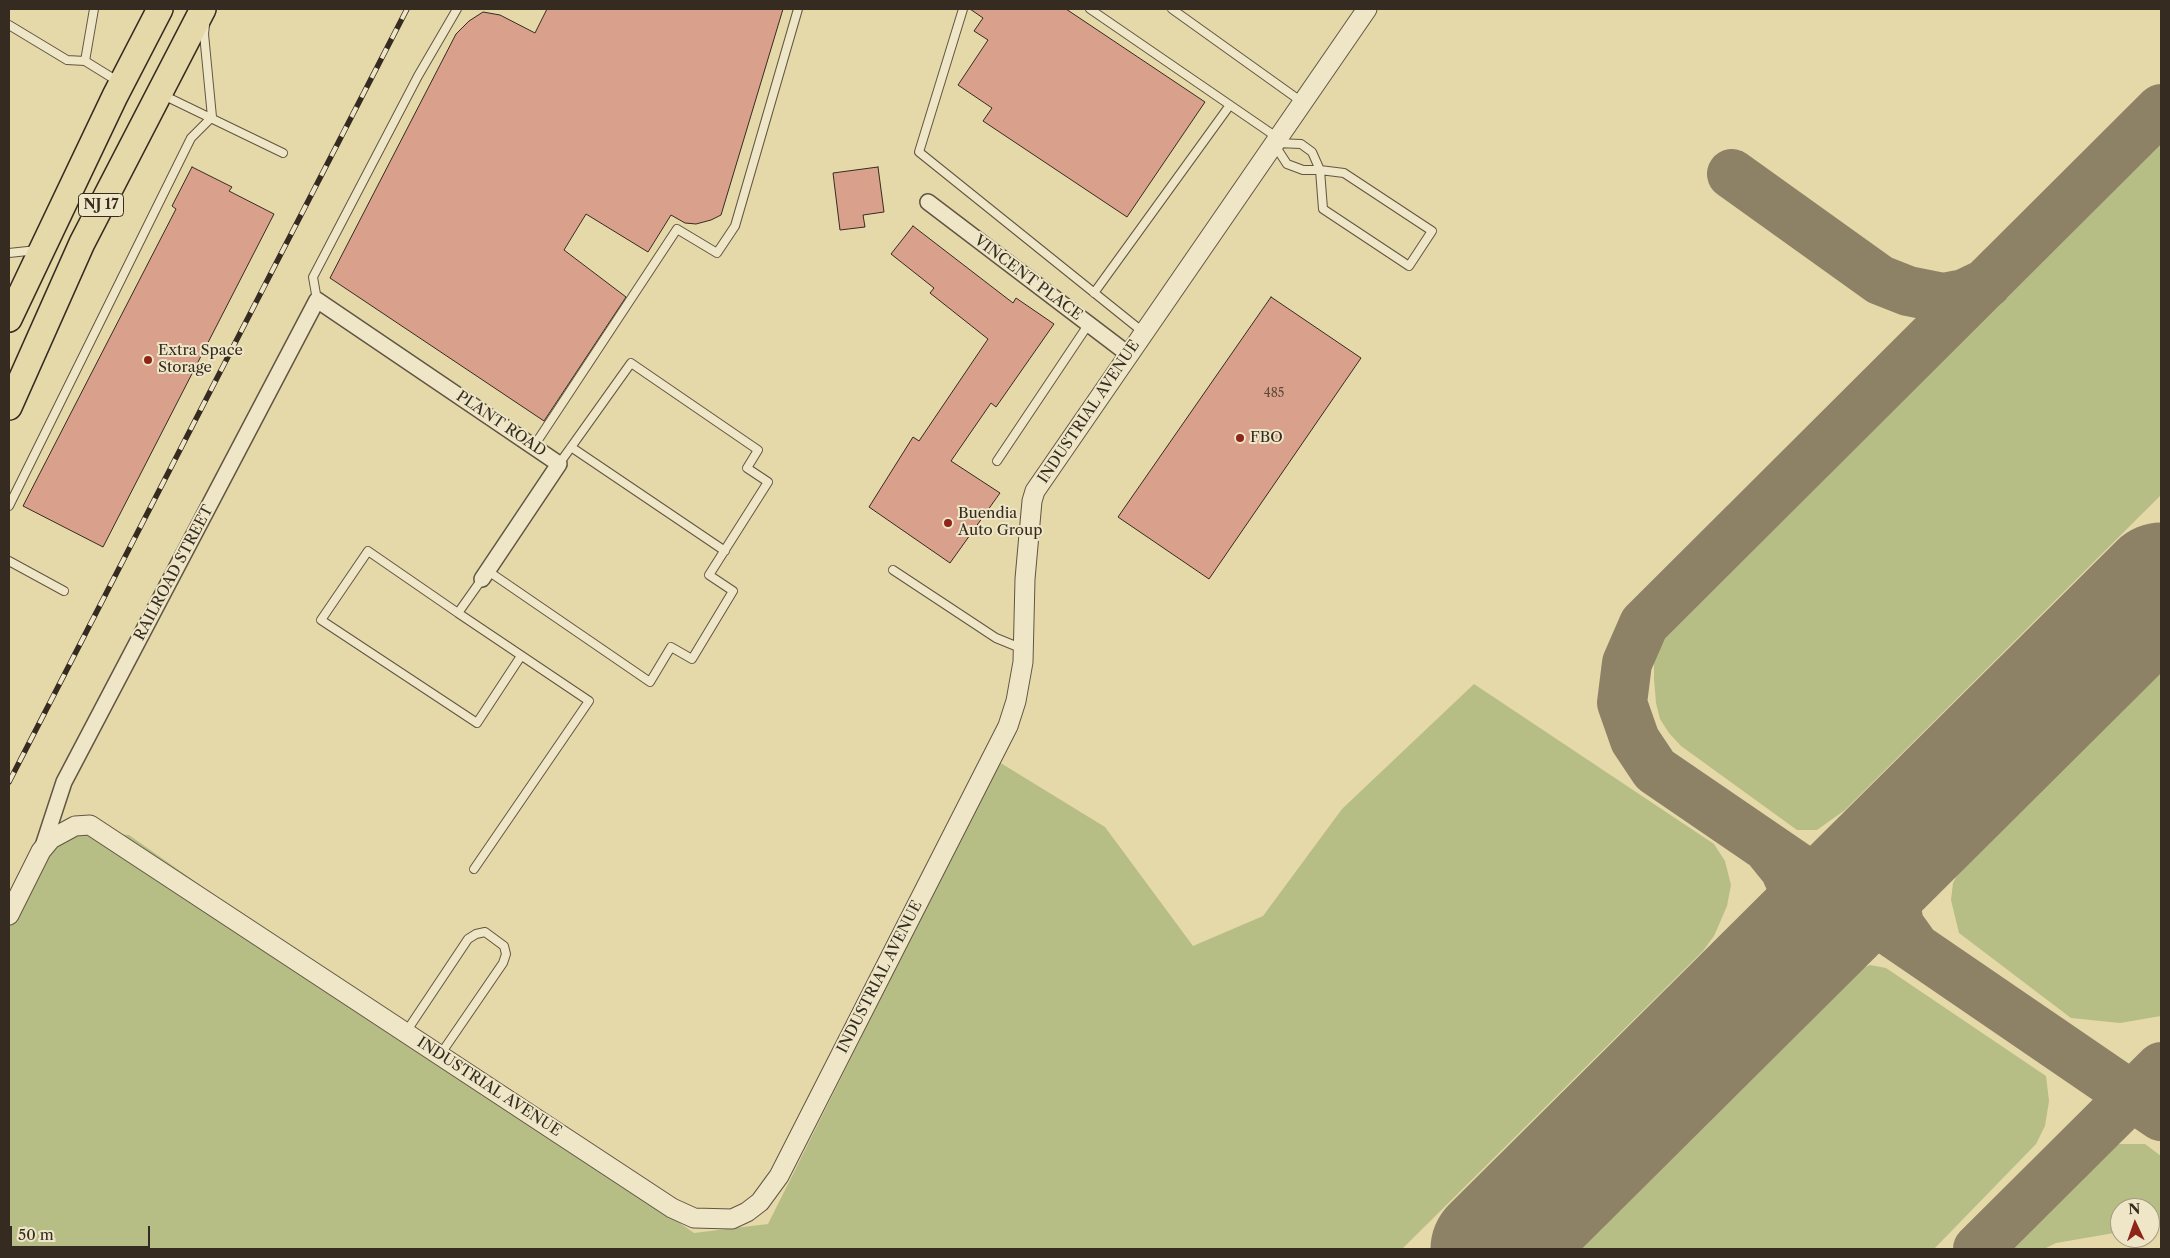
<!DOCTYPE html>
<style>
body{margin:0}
#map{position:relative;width:2170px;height:1258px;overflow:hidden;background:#e5d8a9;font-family:"Libre Caslon Text",serif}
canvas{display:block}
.frame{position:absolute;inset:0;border:10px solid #352b21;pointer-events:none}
.north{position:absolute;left:2110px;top:1198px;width:50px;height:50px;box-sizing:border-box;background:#eee6c7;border:1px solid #a49b85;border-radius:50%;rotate:357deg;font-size:14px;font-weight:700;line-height:20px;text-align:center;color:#352b21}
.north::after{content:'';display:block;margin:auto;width:18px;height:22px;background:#8f2418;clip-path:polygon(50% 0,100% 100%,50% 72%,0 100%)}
.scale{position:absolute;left:10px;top:1226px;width:140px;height:22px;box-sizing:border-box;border:2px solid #352b21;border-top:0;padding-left:6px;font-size:15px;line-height:18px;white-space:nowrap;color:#352b21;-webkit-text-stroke:4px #eee6c7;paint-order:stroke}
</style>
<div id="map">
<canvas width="2170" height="1258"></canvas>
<div class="frame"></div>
<div class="north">N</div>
<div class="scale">50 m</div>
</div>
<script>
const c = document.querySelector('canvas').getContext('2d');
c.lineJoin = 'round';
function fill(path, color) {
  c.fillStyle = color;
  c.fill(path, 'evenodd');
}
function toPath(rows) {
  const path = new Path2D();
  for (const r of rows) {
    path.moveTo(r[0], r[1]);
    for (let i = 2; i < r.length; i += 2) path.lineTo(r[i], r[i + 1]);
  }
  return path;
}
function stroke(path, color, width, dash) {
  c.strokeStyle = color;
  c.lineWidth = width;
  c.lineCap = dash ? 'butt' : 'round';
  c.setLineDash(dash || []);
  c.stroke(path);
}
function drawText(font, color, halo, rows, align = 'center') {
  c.font = font + ' "Libre Caslon Text",serif';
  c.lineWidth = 4;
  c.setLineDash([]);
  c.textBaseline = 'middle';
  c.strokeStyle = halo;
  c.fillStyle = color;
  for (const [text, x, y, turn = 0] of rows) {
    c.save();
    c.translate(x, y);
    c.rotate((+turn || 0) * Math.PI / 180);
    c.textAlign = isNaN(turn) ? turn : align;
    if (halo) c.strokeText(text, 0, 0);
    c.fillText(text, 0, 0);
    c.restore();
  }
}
const green = toPath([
 [2161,141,2161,495,1845,810,1817,830,1797,830,1681,746,1669,733,1660,719,1656,703,1654,679,1654,657,1666,634],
 [2161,673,2161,1016,2120,1023,2071,1018,1959,933,1951,900,1953,883,1961,868],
 [1474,684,1714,844,1725,861,1731,885,1727,906,1714,936,1703,951,1402,1249,9,1249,9,913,50,831,129,835,694,1233,768,1224,999,762,1105,827,1193,946,1263,916,1342,809],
 [1870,965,1886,968,2046,1076,2049,1101,2045,1126,2036,1144,1934,1249,1576,1249,1853,972],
 [2119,1144,2145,1144,2161,1156,2161,1223,2150,1229,2150,1208,2120,1208,2120,1232,2056,1243,2044,1249,2007,1249,2106,1150]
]);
const taxiway = toPath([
 [2161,109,1644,624,1627,663,1622,703,1635,740,1655,770,2161,1116],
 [1732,174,1880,280,1908,291,1943,298,1964,294,1987,283],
 [1912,832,1899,863,1893,892,1899,925,1914,946],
 [1768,848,1785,869,1797,896,1795,935,1784,960],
 [1978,1249,2161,1067]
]);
const runway = toPath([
 [1493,1249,2161,585]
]);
const building = toPath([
 [547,9,783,9,721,215,711,220,696,224,685,223,671,215,648,252,586,214,564,250,626,297,544,421,330,278,456,34,469,21,483,12,500,15,535,33,547,9],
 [970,9,1066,9,1205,102,1127,217,983,121,992,108,958,85,988,40,974,31,983,18,970,9],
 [192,167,232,187,229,191,274,214,103,547,23,506,176,209,172,206,192,167],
 [878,167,884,212,863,215,865,227,840,230,833,173,878,167],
 [913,226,1013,303,1016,298,1054,324,996,407,991,403,951,461,1000,493,950,563,869,507,913,437,919,441,988,339,930,293,934,288,891,254,913,226],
 [1271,297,1361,358,1209,579,1118,517,1271,297]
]);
const service = toPath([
 [963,9,919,152,1143,332],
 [1090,9,1278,138],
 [1172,9,1302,102],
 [9,25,67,60,85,61,119,82],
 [205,25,204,34,212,117],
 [85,61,94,9],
 [163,95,283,153],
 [1274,144,1287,164,1303,170,1320,170,1344,173,1432,231,1409,266,1323,209,1320,170,1312,152,1301,144,1276,143],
 [9,253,37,250],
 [1094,293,1230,105],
 [317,300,313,277,418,76,457,9],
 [534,446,677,229,717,253,735,226,798,9],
 [571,447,725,551],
 [997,461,1088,325],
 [9,506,191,138,212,117],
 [9,561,64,591],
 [893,570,996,638,1023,649],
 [488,571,650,682,671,647,692,659,733,591,709,575,768,482,747,468,758,450,631,363,559,464],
 [458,613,368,551,321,620,477,723,521,656],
 [474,869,589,701,458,613,482,579],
 [406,1032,468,939,476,934,485,932,504,946,506,954,503,963,440,1055]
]);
const minor = toPath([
 [928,202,1128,354],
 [43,846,64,782,317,300,559,464,482,579]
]);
const tertiary = toPath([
 [9,915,41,851,51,839,75,826,90,825,672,1208,694,1218,732,1219,747,1212,760,1202,779,1176,1008,726,1016,701,1023,662,1025,579,1032,501,1035,491,1367,9]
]);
const trunk = toPath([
 [9,319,115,96,160,9],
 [9,407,82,243,203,9]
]);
const rail = toPath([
 [9,782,407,9]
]);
const markers = [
 [148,360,5,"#8f2418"],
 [1240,438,5,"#8f2418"],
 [948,523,5,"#8f2418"]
];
const numberNames = [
 ["485",1274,394]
];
const shields = [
 [101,205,45]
];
const shieldNames = [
 ["NJ 17",101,205]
];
const streetNames = [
 ["VINCENT PLACE",1028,278,37],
 ["INDUSTRIAL AVENUE",1089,412,-56],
 ["PLANT ROAD",501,424,34],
 ["RAILROAD STREET",174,573,-62],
 ["INDUSTRIAL AVENUE",880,977,-63],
 ["INDUSTRIAL AVENUE",489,1087,33]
];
const poiNames = [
 ["Extra Space",158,351],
 ["Storage",158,368],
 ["FBO",1250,438],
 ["Buendia",958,514],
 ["Auto Group",958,531]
];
fill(green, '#b6be86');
stroke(taxiway, '#8d8265', 50);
stroke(runway, '#8d8265', 125);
fill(building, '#d9a18b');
stroke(building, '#352b21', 1);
stroke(service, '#615643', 10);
stroke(minor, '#615643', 18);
stroke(tertiary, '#615643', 21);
stroke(trunk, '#352b21', 28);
stroke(service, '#eee6c7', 8);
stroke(minor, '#eee6c7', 15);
stroke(tertiary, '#eee6c7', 19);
stroke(trunk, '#e5d8a9', 25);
stroke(rail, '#352b21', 5.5);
stroke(rail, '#eee6c7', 4, [11]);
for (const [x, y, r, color] of markers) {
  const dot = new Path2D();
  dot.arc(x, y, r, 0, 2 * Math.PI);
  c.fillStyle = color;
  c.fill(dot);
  stroke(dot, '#eee6c7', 2);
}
drawText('12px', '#5e483c', null, numberNames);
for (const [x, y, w] of shields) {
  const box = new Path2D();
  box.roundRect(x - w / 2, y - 11.5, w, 23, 4);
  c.fillStyle = '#eee6c7';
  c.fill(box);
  stroke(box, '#352b21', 1);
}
drawText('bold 14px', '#352b21', null, shieldNames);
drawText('15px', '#352b21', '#eee6c7', streetNames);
drawText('15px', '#352b21', '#eee6c7', poiNames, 'left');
</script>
